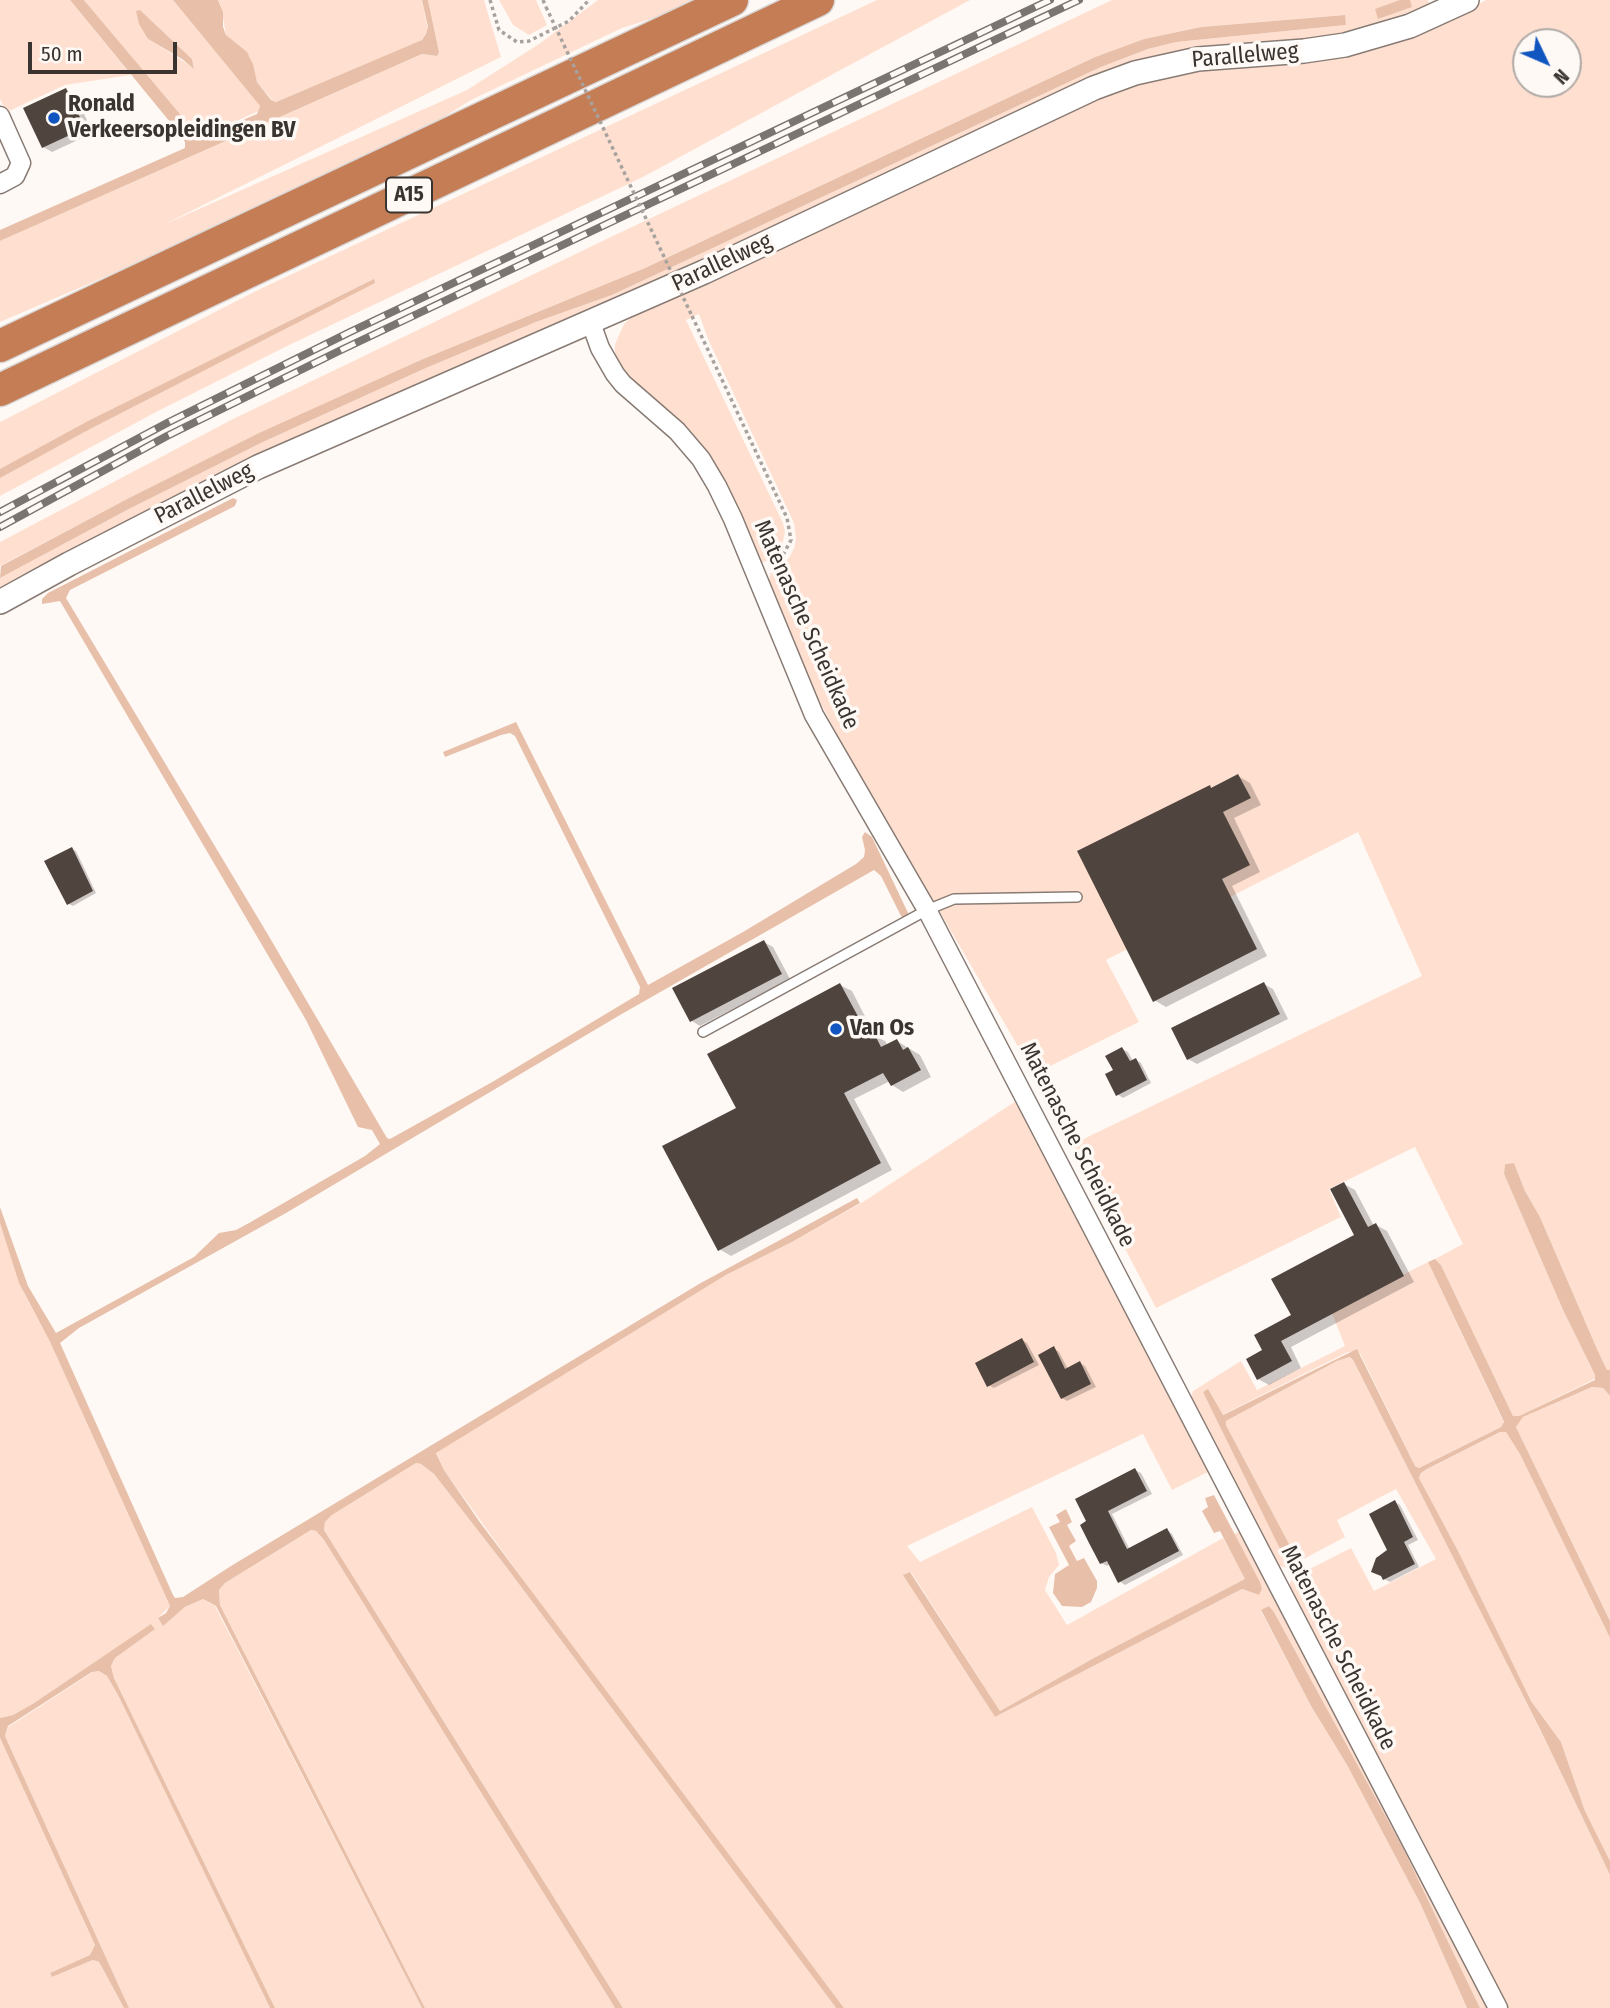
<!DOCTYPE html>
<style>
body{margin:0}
#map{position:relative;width:1610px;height:2008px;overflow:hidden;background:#fff9f6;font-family:"Fira Sans Condensed",sans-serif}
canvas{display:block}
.north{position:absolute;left:1512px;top:28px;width:70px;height:70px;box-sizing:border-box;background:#fff9f6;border:2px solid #b0aaa7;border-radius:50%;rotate:134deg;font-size:19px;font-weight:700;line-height:28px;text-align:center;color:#3a3431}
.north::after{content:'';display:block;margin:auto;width:24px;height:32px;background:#1155c0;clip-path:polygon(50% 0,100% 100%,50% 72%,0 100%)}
.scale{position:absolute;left:28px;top:42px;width:149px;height:32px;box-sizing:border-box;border:4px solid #3a3431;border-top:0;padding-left:9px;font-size:21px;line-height:24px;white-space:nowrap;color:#3a3431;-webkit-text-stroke:5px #fff9f6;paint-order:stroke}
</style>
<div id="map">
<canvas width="1610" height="2008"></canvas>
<div class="north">N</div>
<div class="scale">50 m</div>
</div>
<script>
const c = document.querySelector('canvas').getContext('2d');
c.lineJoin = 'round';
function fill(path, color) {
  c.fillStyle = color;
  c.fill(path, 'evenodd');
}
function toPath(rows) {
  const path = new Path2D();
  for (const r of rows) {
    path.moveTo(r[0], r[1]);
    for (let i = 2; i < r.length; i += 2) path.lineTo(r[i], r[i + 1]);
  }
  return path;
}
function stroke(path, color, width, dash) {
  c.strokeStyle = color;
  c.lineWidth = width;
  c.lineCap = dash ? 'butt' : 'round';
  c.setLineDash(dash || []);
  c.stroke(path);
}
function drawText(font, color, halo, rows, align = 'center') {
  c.font = font + ' "Fira Sans Condensed",sans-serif';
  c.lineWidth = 7;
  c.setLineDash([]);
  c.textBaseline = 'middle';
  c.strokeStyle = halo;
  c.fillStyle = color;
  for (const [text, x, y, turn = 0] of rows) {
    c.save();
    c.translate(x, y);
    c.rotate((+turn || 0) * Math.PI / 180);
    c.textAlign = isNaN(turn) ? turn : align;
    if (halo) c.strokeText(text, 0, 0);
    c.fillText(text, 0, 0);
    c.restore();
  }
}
const green = toPath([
 [0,0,70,0,131,75,65,85,7,112,0,99],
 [84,0,173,0,256,101,260,106,259,111,199,138],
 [141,11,192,59,194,68,148,39],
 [218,0,422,0,428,30,425,37,419,42,276,102,272,100,257,82,250,57,226,35,221,6],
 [428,0,484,0,501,57,163,225,467,90,539,44,598,0,699,0,674,12,622,28,471,100,444,117,431,128,149,258,0,322,0,241,422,54,435,56,439,52],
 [499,0,536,0,547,25,529,35,513,25],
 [877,0,970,0,643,177,285,347,158,411,0,496,0,422,258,290],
 [1112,0,1428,0,1431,8,1392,24,1320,39,1211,47,320,428,0,591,0,578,129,509,263,442,426,368,536,322,612,295,1101,67,1148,49,1176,42,1346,25,1344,15,1201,27,1144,39,1095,57,645,268,423,359,125,500,0,566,0,542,233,419,615,235],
 [1486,0,1610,0,1610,1370,1607,1370,1597,1349,1540,1217,1525,1191,1514,1163,1505,1164,1504,1174,1563,1310,1595,1375,1595,1379,1519,1416,1513,1416,1441,1265,1435,1259,1463,1244,1415,1147,1329,1189,1341,1217,1156,1308,1071,1145,1422,976,1358,832,1106,960,1139,1022,1034,1074,841,742,811,685,772,595,769,580,770,574,789,558,794,548,796,539,794,523,708,339,699,314,686,320,783,523,785,532,782,546,767,561,759,563,734,501,710,456,694,437,628,377,621,369,615,352,615,344,624,324,641,309,1100,97,1129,86,1464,12],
 [1526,42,1568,42,1568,84,1526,84],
 [1019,1099,1212,1470,1172,1490,1143,1434,907,1546,920,1562,1032,1507,1056,1553,1059,1565,1049,1577,1045,1590,1067,1625,1223,1538,1246,1579,1092,1659,1000,1711,911,1572,904,1576,995,1717,1242,1589,1259,1595,1260,1582,1234,1534,1243,1530,1489,2008,1480,2008,1403,1848,1274,1612,1269,1606,1261,1611,1311,1706,1347,1765,1420,1903,1467,2008,844,2008,575,1652,444,1470,436,1452,726,1275,792,1242,863,1202],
 [0,1223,25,1295,50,1342,170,1606,158,1618,163,1625,185,1607,203,1599,215,1606,422,2008,275,2008,114,1678,111,1666,115,1658,154,1629,152,1624,34,1703,13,1715,0,1718],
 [1428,1262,1504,1423,1501,1427,1419,1468,1415,1466,1360,1353,1348,1352,1222,1415,1208,1390,1203,1392,1296,1557,1226,1425,1226,1421,1337,1361,1350,1357,1353,1360,1540,1729,1610,1875,1610,2008,1506,2008,1288,1589,1292,1578,1351,1548,1374,1591,1436,1559,1396,1489,1337,1520,1345,1537,1287,1568,1276,1565,1199,1416,1191,1397,1193,1391,1241,1361,1257,1390,1345,1346,1331,1311],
 [1592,1387,1603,1388,1610,1396,1610,1621,1516,1427,1523,1417],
 [1500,1432,1506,1432,1520,1453,1610,1638,1610,1861,1585,1811,1561,1742,1531,1701,1419,1478,1421,1473,1427,1469],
 [416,1463,421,1464,434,1474,507,1568,836,2008,623,2008,324,1530,325,1522,332,1515],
 [311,1530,316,1531,324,1540,615,2008,425,2008,220,1605,219,1590,225,1583],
 [99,1671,107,1676,119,1697,270,2008,129,2008,5,1736,8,1727,93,1672],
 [0,1738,95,1945,91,1955,50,1973,52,1977,93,1960,99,1962,124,2008,0,2008]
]);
const water = toPath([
 [70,0,84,0,200,138,257,114,260,106,173,0,218,0,223,12,223,27,226,35,247,52,253,64,257,82,271,100,276,102,422,40,426,34,428,27,422,0,428,0,439,52,437,56,422,54,0,241,0,230,185,148,185,142,179,133],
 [1400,0,1410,0,1412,7,1378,19,1375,9],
 [140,10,192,59,194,69,182,59,148,39,139,24,136,11],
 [1345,15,1346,25,1176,42,1148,49,1101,67,612,295,536,322,426,368,263,442,129,509,0,578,1,566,125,500,259,433,423,359,645,268,1095,57,1144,39,1201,27],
 [374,279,375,283,90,429,0,478,0,469,88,421],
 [233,498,237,500,235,506,70,590,66,598,267,933,387,1138,390,1139,494,1081,639,994,640,987,515,736,510,733,501,735,445,757,443,752,516,722,648,985,743,932,856,864,864,857,865,850,862,837,865,832,872,837,909,915,904,918,901,916,881,876,874,870,620,1015,286,1213,79,1328,60,1343,173,1595,175,1598,183,1597,231,1566,699,1284,857,1198,860,1203,792,1242,726,1275,436,1453,444,1470,479,1521,844,2008,836,2008,507,1568,434,1474,421,1464,416,1463,332,1515,325,1522,324,1530,623,2008,615,2008,324,1540,316,1531,311,1530,225,1583,219,1590,220,1605,425,2008,422,2008,216,1606,203,1599,185,1607,163,1626,158,1618,166,1613,170,1606,50,1342,19,1283,0,1223,0,1207,28,1286,56,1333,194,1257,219,1233,236,1230,249,1223,365,1156,380,1144,372,1130,358,1127,306,1020,60,601,42,604,42,599,48,593],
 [1514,1163,1525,1191,1540,1217,1597,1349,1607,1370,1610,1370,1610,1396,1603,1388,1592,1387,1523,1417,1516,1427,1610,1621,1610,1638,1520,1454,1506,1432,1500,1432,1427,1469,1421,1473,1419,1478,1459,1553,1531,1701,1561,1742,1585,1811,1610,1861,1610,1875,1540,1729,1353,1360,1350,1357,1337,1361,1226,1421,1226,1425,1296,1557,1292,1562,1285,1559,1203,1392,1208,1389,1223,1415,1357,1349,1415,1466,1419,1468,1501,1427,1504,1422,1428,1262,1435,1259,1441,1265,1513,1416,1519,1416,1595,1380,1595,1375,1563,1310,1504,1174,1505,1164],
 [1214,1495,1260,1582,1262,1589,1259,1595,1242,1589,995,1717,903,1575,910,1572,1000,1711,1092,1659,1245,1579,1220,1531,1214,1533,1202,1511,1208,1507,1205,1498],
 [1066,1509,1072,1522,1067,1525,1076,1541,1069,1546,1077,1561,1084,1558,1097,1581,1097,1588,1091,1602,1082,1607,1062,1606,1053,1593,1055,1574,1069,1565,1049,1527,1060,1522,1056,1515],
 [1269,1606,1274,1612,1403,1848,1480,2008,1467,2008,1420,1903,1347,1765,1311,1706,1261,1610],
 [151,1624,155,1629,115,1658,111,1666,114,1678,275,2008,270,2008,119,1697,107,1676,99,1671,92,1672,8,1726,5,1736,129,2008,124,2008,99,1962,93,1960,52,1977,50,1973,90,1955,95,1945,0,1738,0,1718,13,1715,34,1703]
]);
const shadow = toPath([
 [66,90,75,95,93,133,52,152,43,147],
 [1238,776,1250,783,1261,805,1234,818,1260,872,1232,886,1267,956,1166,1007,1154,1000,1213,789],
 [72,849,76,851,96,893,73,906,69,904],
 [764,942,773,947,790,979,700,1026,692,1021],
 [1264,984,1273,989,1288,1019,1197,1064,1188,1059],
 [840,985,852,991,875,1036,885,1041,888,1046,897,1041,920,1055,931,1077,903,1092,892,1085,890,1081,854,1099,892,1170,731,1256,719,1249,738,1108],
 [1122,1049,1128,1052,1133,1061,1136,1060,1141,1063,1151,1083,1123,1098,1117,1094,1115,1071],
 [1344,1184,1355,1190,1374,1226,1376,1225,1387,1231,1414,1282,1291,1347,1301,1368,1269,1385,1258,1379,1265,1351,1356,1236],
 [1022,1340,1027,1343,1039,1365,994,1388,988,1385],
 [1054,1348,1059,1352,1068,1369,1080,1363,1085,1366,1096,1387,1067,1401,1062,1398],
 [1135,1470,1141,1473,1152,1494,1112,1514,1130,1550,1167,1530,1172,1534,1183,1555,1125,1585,1119,1581,1110,1564,1107,1566,1101,1563,1082,1525],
 [1395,1502,1400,1505,1418,1540,1408,1545,1419,1567,1390,1582,1384,1579]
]);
const building = toPath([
 [66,88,85,128,42,148,23,108],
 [1238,774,1251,798,1223,812,1250,865,1222,879,1257,949,1153,1002,1077,851,1210,785,1211,788],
 [72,847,93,891,67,905,44,861],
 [764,940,782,974,690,1022,672,988],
 [1264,982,1280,1014,1187,1060,1171,1028],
 [840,983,868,1035,874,1033,881,1047,897,1039,903,1050,908,1047,921,1070,891,1086,883,1073,844,1093,881,1163,718,1251,662,1146,736,1108,707,1054],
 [1122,1047,1130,1061,1136,1058,1147,1080,1116,1096,1105,1074,1113,1070,1105,1056],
 [1344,1182,1368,1227,1376,1223,1404,1276,1281,1341,1292,1361,1257,1380,1246,1359,1262,1350,1254,1335,1291,1315,1271,1279,1354,1235,1330,1189],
 [1022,1338,1034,1362,987,1387,975,1363],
 [1054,1346,1065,1369,1080,1361,1091,1384,1061,1399,1038,1355],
 [1135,1468,1147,1491,1108,1511,1127,1549,1167,1528,1179,1551,1118,1583,1107,1561,1100,1564,1089,1543,1080,1525,1086,1521,1075,1499],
 [1395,1500,1413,1537,1404,1542,1415,1564,1383,1580,1381,1576,1371,1572,1376,1558,1387,1550,1369,1514]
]);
const path = toPath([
 [490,0,499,30,517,42,529,41,569,21,589,0],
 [543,0,546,7],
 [692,316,787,518,791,540,783,555,771,565]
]);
const service = toPath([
 [703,1032,927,910,954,899,1077,897]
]);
const minor = toPath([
 [0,116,21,163,15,176,0,184],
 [591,323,600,348,615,374,623,384,677,431,701,459,717,486,733,519,814,715,927,910,1498,2008]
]);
const tertiary = toPath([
 [0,602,69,564,258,467,704,272,1094,88,1135,73,1198,59,1304,51,1345,45,1410,26,1467,0]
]);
const motorway = toPath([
 [0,346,732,0],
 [0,390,818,0]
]);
const rail = toPath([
 [0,512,169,422,350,332,1050,0],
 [0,527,167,436,339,351,1079,0]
]);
const pathBridge = toPath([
 [546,7,692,316]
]);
const markers = [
 [54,118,7,"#1155c0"],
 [836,1029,7,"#1155c0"]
];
const shields = [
 [409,195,46]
];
const shieldNames = [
 ["A15",409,195]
];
const streetNames = [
 ["Parallelweg",1245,56,-5],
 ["Parallelweg",722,263,-25],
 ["Parallelweg",204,494,-27],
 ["Matenasche Scheidkade",806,625,66],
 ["Matenasche Scheidkade",1077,1145,63],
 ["Matenasche Scheidkade",1338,1648,63]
];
const poiNames = [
 ["Ronald",68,105],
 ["Verkeersopleidingen BV",68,131],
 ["Van Os",850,1029]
];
fill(green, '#ffe0d0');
fill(water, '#e8c0aa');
fill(shadow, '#0003');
fill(building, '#50443e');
stroke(service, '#887b74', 12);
stroke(minor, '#887b74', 21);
stroke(tertiary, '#887b74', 26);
stroke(motorway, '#d8d6d6', 35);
stroke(path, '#a8a29f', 3.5, [3.5, 3.5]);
stroke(service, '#fff', 9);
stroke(minor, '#fff', 18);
stroke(tertiary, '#fff', 23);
stroke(motorway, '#c47d54', 32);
stroke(rail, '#7b7572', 8);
stroke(rail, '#fff9f6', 5, [16]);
stroke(pathBridge, '#a8a29f', 3.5, [3.5, 3.5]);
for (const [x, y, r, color] of markers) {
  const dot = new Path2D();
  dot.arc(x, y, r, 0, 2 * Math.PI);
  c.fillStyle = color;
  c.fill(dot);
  stroke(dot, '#fff9f6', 2.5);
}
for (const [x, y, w] of shields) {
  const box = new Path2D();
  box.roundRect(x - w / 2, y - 17.5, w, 35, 5);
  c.fillStyle = '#fff9f6';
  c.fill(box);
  stroke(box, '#3a3431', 2);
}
drawText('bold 21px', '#3a3431', null, shieldNames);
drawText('23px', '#3a3431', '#fff9f6', streetNames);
drawText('bold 23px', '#3a3431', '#fff9f6', poiNames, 'left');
</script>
